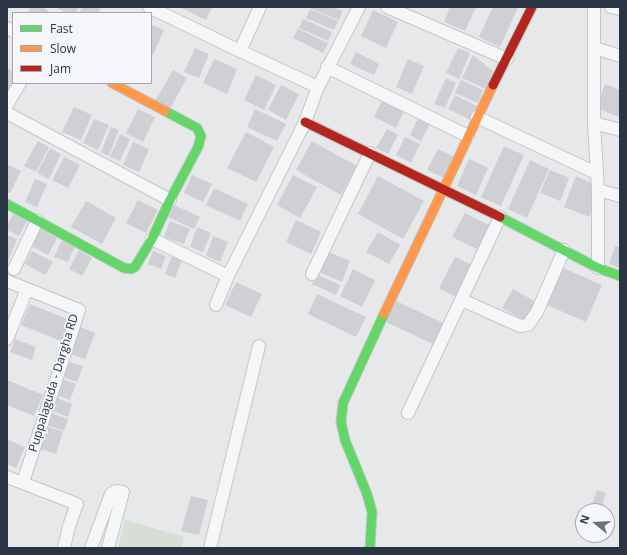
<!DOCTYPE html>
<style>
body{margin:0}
#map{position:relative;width:627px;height:555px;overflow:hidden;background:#e6e8ea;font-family:"Open Sans",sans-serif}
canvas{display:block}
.frame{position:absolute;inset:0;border:8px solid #2b3445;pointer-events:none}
.legend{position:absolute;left:12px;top:12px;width:140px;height:72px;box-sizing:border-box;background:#f4f6f9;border:1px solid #a4a8b1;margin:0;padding:5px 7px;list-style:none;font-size:12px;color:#2b3445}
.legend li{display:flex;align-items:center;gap:8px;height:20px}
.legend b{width:20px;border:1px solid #a4a8b1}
.north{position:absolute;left:575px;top:503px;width:40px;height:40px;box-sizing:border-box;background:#f4f6f9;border:1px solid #a4a8b1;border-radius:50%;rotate:288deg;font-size:11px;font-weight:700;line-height:16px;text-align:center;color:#2b3445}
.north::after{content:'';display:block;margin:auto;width:14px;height:18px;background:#6c737f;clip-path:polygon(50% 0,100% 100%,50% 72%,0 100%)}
</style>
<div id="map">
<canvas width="627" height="555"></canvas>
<div class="frame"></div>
<ul class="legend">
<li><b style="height:5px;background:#63d668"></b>Fast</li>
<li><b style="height:5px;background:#ff974d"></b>Slow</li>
<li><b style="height:5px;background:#b3261e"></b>Jam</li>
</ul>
<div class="north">N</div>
</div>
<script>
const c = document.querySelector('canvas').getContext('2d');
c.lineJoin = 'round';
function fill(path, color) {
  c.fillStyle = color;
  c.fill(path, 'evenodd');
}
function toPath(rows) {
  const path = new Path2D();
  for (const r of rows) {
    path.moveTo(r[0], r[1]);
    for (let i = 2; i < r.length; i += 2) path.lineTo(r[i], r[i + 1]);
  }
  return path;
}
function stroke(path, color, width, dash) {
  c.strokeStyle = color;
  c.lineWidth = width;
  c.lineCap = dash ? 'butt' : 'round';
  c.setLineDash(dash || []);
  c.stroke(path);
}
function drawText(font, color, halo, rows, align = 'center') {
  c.font = font + ' "Open Sans",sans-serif';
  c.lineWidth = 4;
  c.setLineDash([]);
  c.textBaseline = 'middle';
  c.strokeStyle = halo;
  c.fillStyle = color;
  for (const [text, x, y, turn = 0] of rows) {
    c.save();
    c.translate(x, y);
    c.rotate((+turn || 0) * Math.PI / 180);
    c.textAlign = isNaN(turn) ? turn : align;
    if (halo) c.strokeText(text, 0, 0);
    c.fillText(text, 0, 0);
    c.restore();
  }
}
const green = toPath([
 [125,520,184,537,181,548,118,548]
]);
const building = toPath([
 [31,7,42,7,49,11,47,13,28,13],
 [55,7,79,7,76,13,66,13],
 [82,7,101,7,98,13,79,13],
 [179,7,212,7,206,20],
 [307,7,333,7,343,11,339,20],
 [450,7,476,7,465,31,444,22],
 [493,7,518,7,500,47,479,37],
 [310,9,338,21,334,30,306,18],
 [373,10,398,22,386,48,361,36],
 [303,19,332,32,328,41,299,28],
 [152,25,164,30,153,55,151,55],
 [298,29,328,43,323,53,293,38],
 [195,48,209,54,199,78,184,72],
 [458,48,470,53,459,79,446,73],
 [356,52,379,64,374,75,350,64],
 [473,55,493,71,486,89,462,78],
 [214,59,237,69,227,94,203,83],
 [408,59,424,66,412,94,396,87],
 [7,68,13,72,13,83,18,83,7,100],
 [173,70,187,78,170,109,155,101],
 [256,75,276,85,264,110,244,100],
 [446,78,456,83,445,108,434,104],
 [461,80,483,90,478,103,455,93],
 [605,84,620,90,619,117,596,108],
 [281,85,299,94,286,120,268,110],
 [455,95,477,106,470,120,448,109],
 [383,98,405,109,396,128,374,117],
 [74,107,92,115,81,140,62,132],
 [138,109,155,117,143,142,126,133],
 [255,109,286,124,277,141,247,127],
 [419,116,431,122,421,141,410,135],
 [94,119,109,125,98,150,83,143],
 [111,127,119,130,109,156,101,152],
 [387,129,398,135,388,154,376,148],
 [246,132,274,147,256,182,227,168],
 [120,134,130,139,120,161,110,157],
 [405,137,420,144,411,163,396,155],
 [38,141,49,147,36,172,24,166],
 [312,141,357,166,341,195,296,170],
 [133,142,149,149,139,172,123,165],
 [504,146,524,155,501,206,481,197],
 [50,148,61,154,49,179,37,173],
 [438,149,455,157,444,178,427,170],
 [64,157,80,165,68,188,52,180],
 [469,159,488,168,476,195,457,186],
 [530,160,549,169,527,218,508,209],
 [9,165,21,171,10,193,7,192,7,169],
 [550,170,569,178,560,201,540,193],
 [192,175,212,184,203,202,184,193],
 [293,175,317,187,300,218,277,205],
 [378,176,424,201,403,239,358,214],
 [576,176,594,184,590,217,564,207],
 [35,179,47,184,37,207,25,202],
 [214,188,248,204,240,221,206,205],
 [138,200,158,210,146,233,126,223],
 [86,201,116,218,102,244,71,227],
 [174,205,200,217,194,229,168,217],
 [465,213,493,227,481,251,452,237],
 [13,214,27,221,19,236,7,230,7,226],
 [296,220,321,232,311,254,286,242],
 [170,221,190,229,184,244,164,237],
 [197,227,211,233,203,252,190,247],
 [39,228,57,238,48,255,29,245],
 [378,232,400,245,389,264,366,252],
 [7,235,17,239,7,264],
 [213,236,228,242,220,262,206,256],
 [62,240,75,246,68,262,54,257],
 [615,246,620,247,620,268,609,264],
 [79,250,92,258,82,276,69,269],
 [32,251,53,262,45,275,25,264],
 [153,251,166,256,161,269,148,264],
 [326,251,350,261,342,282,317,271],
 [173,253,183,257,175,278,165,274],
 [455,257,472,265,456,297,439,288],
 [563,268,602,285,586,322,547,305],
 [353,269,375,280,362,307,340,296],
 [316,274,340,285,336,295,312,284],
 [236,282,262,294,251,317,225,305],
 [513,289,536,302,526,321,502,308],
 [317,294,366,317,356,337,308,314],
 [394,300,443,323,433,344,384,321],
 [30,304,72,321,63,342,21,325],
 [78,326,95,333,85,359,67,353],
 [15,339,36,347,32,360,10,352],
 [66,361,83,366,77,382,61,376],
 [59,378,76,384,70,400,54,394],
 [7,380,43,395,34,416,7,405],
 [55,397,72,404,68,417,50,410],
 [48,412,68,419,64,431,44,424],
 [45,426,63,432,56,454,38,448],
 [8,440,25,447,16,468,7,464],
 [597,490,606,493,601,508,592,505],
 [191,496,208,500,199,535,181,531]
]);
const street = toPath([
 [149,7,240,51,318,87],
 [387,7,507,59],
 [594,7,594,123,598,190,598,268],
 [611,7,620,9],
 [7,28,13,31],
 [595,48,620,56],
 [240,51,260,7],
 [327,67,468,136],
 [7,105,20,83],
 [7,113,170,200],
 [477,117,596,173],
 [594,123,620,130],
 [598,190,620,196],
 [152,239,228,276],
 [14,269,37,221],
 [312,274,370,153],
 [7,281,79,310,23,482],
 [462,300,520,326,528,325,537,312,564,250],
 [216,305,228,276,305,122,318,87,359,7],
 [7,339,27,289],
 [408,413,500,217],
 [7,477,77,504,69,526,64,548],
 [91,548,111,494,116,491,123,492,108,548],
 [210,548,259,346]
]);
const fast = toPath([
 [7,204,124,268,131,269,135,267,152,239,170,200,198,147,201,136,197,128,165,111],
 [500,217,598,268,620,276],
 [370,548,372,512,367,494,345,440,341,422,343,403,384,314]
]);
const slow = toPath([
 [112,83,165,111],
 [384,314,493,85]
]);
const jam = toPath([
 [493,85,532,7],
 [305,122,500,217]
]);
const streetNames = [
 ["Puppalaguda - Dargha RD",54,383,-73]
];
fill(green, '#d6ded6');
fill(building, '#ced0d3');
stroke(street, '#c4c6c8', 14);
stroke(fast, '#c4c6c8', 11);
stroke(slow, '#c4c6c8', 11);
stroke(jam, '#c4c6c8', 11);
stroke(street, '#f5f6f7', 12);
stroke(fast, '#63d668', 9);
stroke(slow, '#ff974d', 9);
stroke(jam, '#b3261e', 9);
drawText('12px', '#2b3445', '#f4f6f9', streetNames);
</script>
